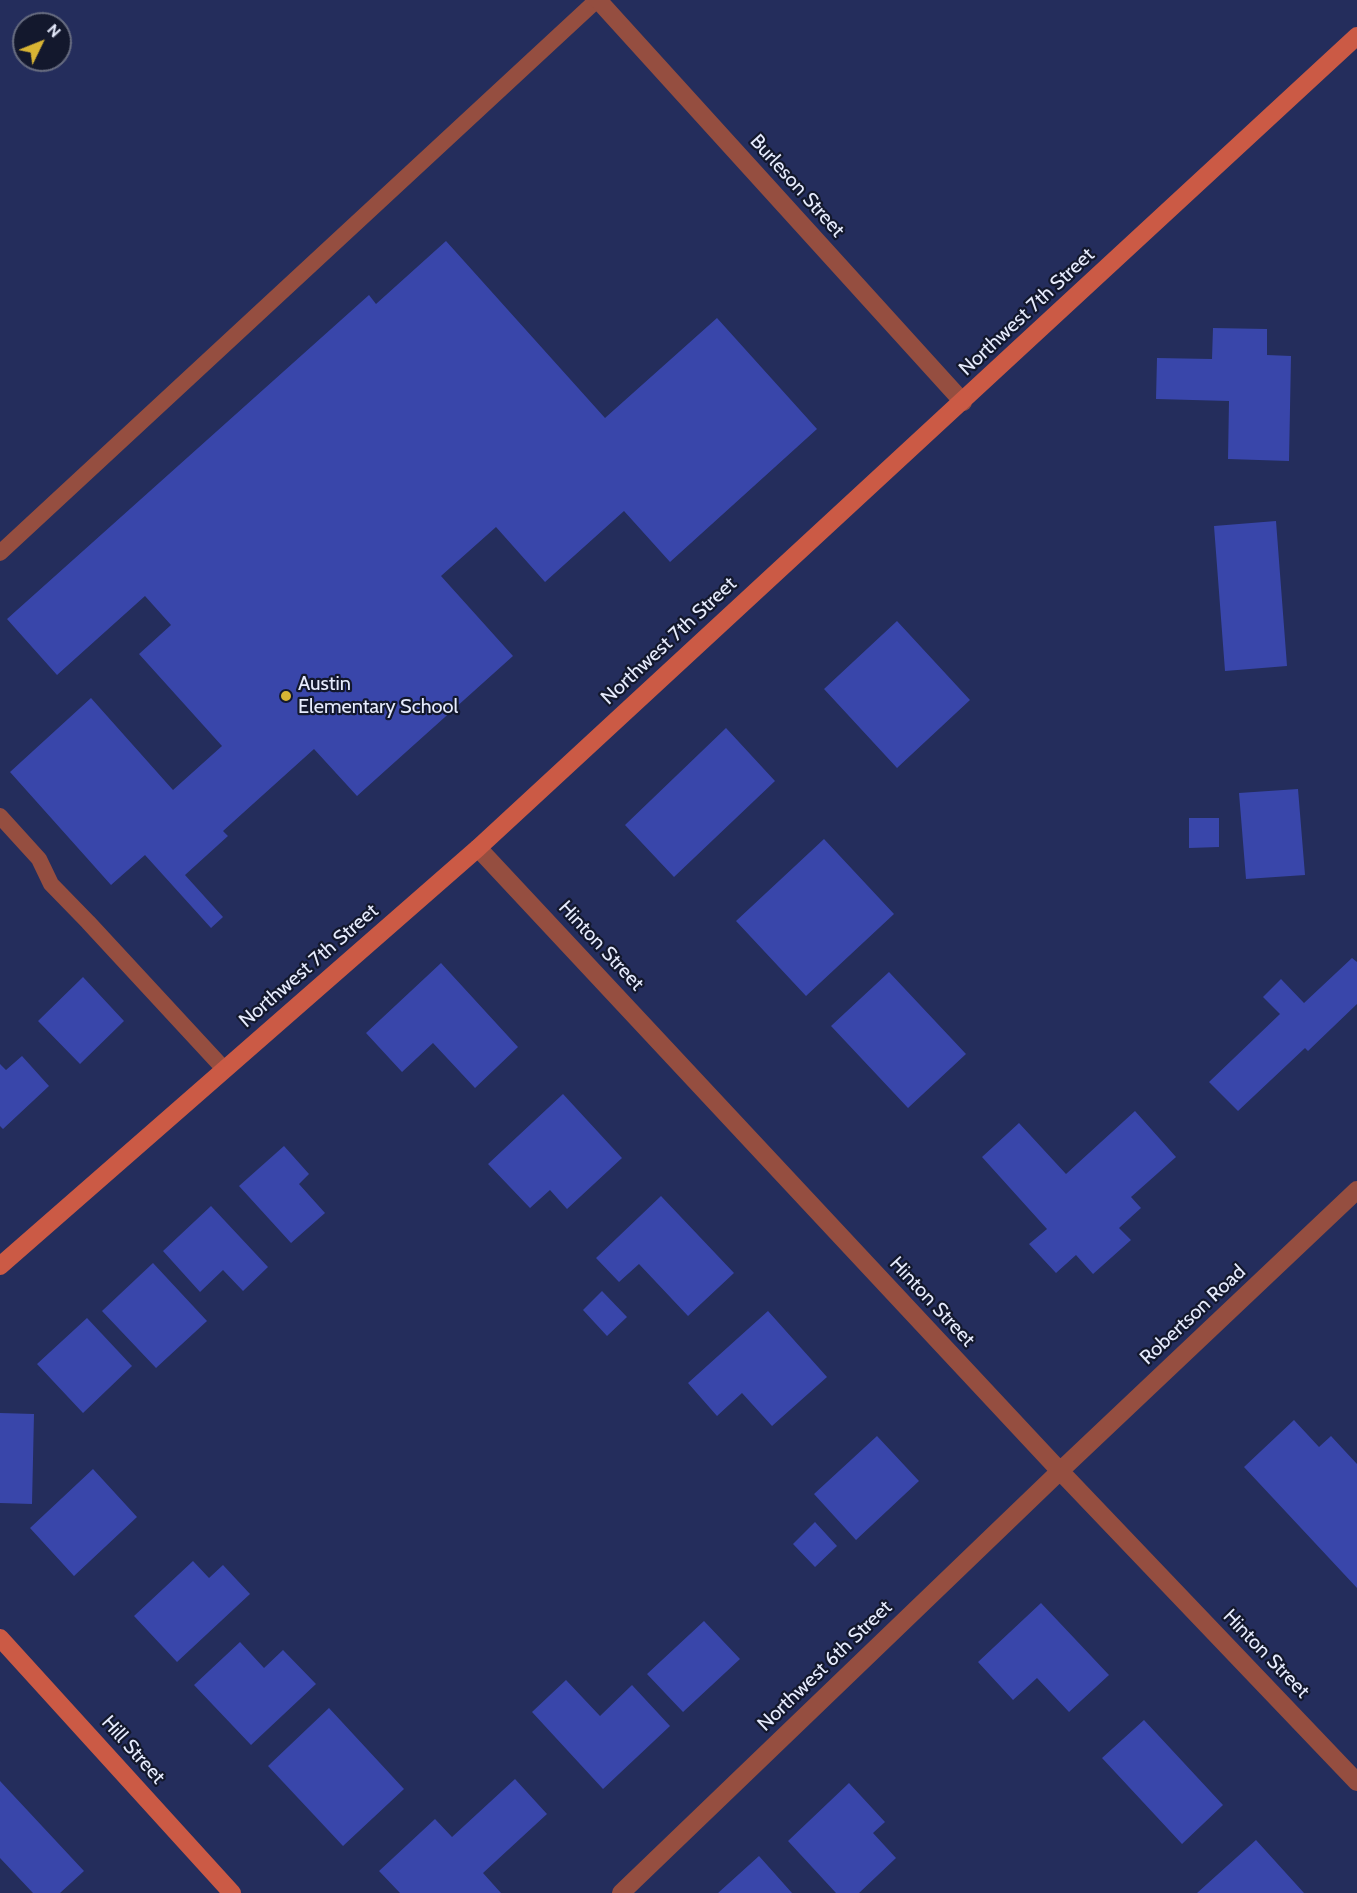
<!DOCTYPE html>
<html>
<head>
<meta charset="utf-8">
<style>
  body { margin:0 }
  #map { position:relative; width:1357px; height:1893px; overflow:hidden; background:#242d5c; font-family:Cabin,sans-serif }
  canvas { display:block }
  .north { position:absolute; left:12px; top:12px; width:60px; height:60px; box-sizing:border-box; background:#13182d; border:2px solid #676c80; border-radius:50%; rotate:47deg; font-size:16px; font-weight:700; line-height:24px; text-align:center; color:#e6ebfd }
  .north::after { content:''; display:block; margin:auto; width:21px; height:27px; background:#d8b434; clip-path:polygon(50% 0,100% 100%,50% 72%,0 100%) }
</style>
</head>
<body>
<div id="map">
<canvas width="1357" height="1893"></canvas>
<div class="north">N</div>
</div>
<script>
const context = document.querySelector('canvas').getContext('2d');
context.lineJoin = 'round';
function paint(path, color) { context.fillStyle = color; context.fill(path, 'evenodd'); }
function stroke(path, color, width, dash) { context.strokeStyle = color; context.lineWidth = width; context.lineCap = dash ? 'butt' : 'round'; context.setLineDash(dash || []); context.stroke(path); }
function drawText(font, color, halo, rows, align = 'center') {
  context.font = font + ' Cabin,sans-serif'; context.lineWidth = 4.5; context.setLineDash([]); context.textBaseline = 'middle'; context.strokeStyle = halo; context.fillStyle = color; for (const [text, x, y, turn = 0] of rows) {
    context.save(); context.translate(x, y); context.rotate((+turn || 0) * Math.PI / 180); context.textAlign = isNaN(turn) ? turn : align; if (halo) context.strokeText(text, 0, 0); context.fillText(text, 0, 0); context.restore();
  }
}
const building = new Path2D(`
  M446,241L605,418L717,318L817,429L670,562L624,511L545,582L496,527L441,576L513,656L357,796L314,749L223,831L228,836L185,875L223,917L211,928L145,855L111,885L10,772L91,698L173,790L222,746L139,654L171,625L145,596L57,675L7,619L369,295L376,304Z
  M1213,328L1267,329V355L1291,356L1289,461L1228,459L1229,401L1156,399L1157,358L1212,359Z
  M1276,521L1287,666L1225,671L1214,526Z
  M897,621L970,700L897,768L824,689Z
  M726,728L775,781L674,877L625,825Z
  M1298,789L1305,875L1246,879L1239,793Z
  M1189,818H1219V847L1189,848Z
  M824,839L894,914L806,996L736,921Z
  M1352,958L1357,962V1004L1308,1051L1305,1048L1238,1111L1209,1082L1280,1014L1263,997L1281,979L1304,1003Z
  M441,963L518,1047L475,1088L433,1043L402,1072L366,1033Z
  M889,972L966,1054L908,1108L831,1026Z
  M83,977L124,1021L80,1064L38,1021Z
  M22,1056L49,1086L3,1129L0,1126V1064L6,1070Z
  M563,1094L622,1158L567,1209L550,1190L530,1208L488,1164Z
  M1135,1111L1176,1157L1131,1197L1141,1208L1119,1228L1131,1240L1093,1274L1076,1255L1056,1273L1029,1244L1047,1229L982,1157L1019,1123L1066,1174Z
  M284,1146L309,1174L299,1184L325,1213L291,1243L239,1186Z
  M661,1196L734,1273L688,1316L639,1264L619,1282L596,1258Z
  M211,1206L268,1267L243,1291L223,1270L200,1292L163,1251Z
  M153,1263L207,1321L156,1368L102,1311Z
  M602,1291L627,1317L607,1336L583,1310Z
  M768,1311L827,1377L772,1426L742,1393L717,1416L688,1383Z
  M87,1318L132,1366L83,1413L37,1364Z
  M0,1413L34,1414L32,1504L0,1503Z
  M1294,1420L1319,1447L1331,1436L1357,1464V1588L1244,1467Z
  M877,1436L919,1481L856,1540L814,1494Z
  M93,1469L137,1517L74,1576L30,1528Z
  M815,1522L837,1546L815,1567L793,1544Z
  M193,1561L209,1578L223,1565L250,1594L177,1662L134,1616Z
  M1041,1603L1109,1675L1069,1712L1037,1678L1013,1700L978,1662Z
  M704,1621L740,1659L683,1712L647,1674Z
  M240,1642L264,1668L283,1650L316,1684L251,1745L194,1685Z
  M566,1680L600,1716L632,1685L670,1726L603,1789L532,1712Z
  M329,1708L404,1789L343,1846L268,1766Z
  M1144,1720L1223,1805L1182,1844L1102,1758Z
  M515,1779L547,1814L483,1873L501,1893H400L379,1871L435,1819L452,1837Z
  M0,1781L84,1871L60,1893H33L0,1858Z
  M849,1783L885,1822L873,1833L896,1858L859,1893H836L788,1841Z
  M1256,1840L1304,1893H1197Z
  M759,1856L792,1893H718Z`);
const lane = new Path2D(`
  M0,553L597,0
  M0,816L39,859L51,884L88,922L225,1070`);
const street = new Path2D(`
  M598,0L963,402
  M478,848L1060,1471L1357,1782
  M621,1893L1060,1471L1357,1190`);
const secondary = new Path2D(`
  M0,1266L478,848L1357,36
  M0,1638L232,1893`);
const markers = [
  [286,696,6,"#d8b434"]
];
const streetNames = [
  ["Burleson Street",797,186,48],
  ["Northwest 7th Street",1027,312,-43],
  ["Northwest 7th Street",669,641,-43],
  ["Hinton Street",601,946,47],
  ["Northwest 7th Street",309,966,-41],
  ["Hinton Street",932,1302,47],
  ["Robertson Road",1193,1315,-43],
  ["Hinton Street",1266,1654,46],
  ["Northwest 6th Street",825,1666,-44],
  ["Hill Street",133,1750,48]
];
const poiNames = [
  ["Austin",298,684],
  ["Elementary School",298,707]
];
paint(building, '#3946aa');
stroke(lane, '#954e40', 16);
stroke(street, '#954e40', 18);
stroke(secondary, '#cb5a45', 18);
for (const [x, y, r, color] of markers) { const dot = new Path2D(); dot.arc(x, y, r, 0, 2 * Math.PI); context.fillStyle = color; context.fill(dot); stroke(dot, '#13182d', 2); }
drawText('20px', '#e6ebfd', '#13182d', streetNames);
drawText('20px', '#e6ebfd', '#13182d', poiNames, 'left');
</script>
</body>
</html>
